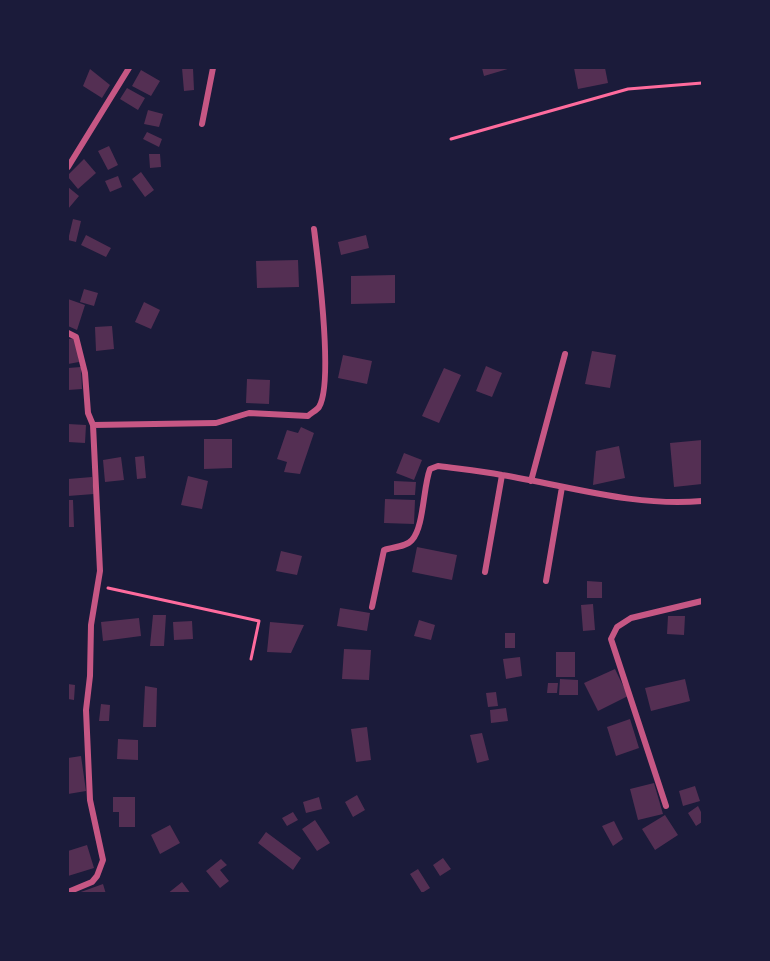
<!DOCTYPE html>
<html>
<head>
<meta charset="utf-8">
<style>
  body { margin:0 }
  #map { position:relative; width:770px; height:961px; overflow:hidden; background:#1b1b3a; font-family:Manrope,sans-serif }
  canvas { display:block }
  .frame { position:absolute; inset:0; border:69px solid #1b1b3a; pointer-events:none }
</style>
</head>
<body>
<div id="map">
<canvas width="770" height="961"></canvas>
<div class="frame"></div>
</div>
<script>
const context = document.querySelector('canvas').getContext('2d');
context.lineJoin = 'round';
function paint(path, color) { context.fillStyle = color; context.fill(path, 'evenodd'); }
function stroke(path, color, width, dash) { context.strokeStyle = color; context.lineWidth = width; context.lineCap = dash ? 'butt' : 'round'; context.setLineDash(dash || []); context.stroke(path); }
const building = new Path2D(`
  M182,68H193L194,90L184,91Z
  M482,68H511L484,76Z
  M574,68H605L608,83L578,89Z
  M90,69L110,85L102,98L83,86Z
  M141,70L160,81L151,96L132,86Z
  M127,88L145,98L138,110L120,99Z
  M148,110L163,114L159,127L144,124Z
  M147,132L162,139L159,147L143,139Z
  M109,146L118,165L108,170L98,151Z
  M149,154H160L161,167L150,168Z
  M84,159L96,173L78,189L68,177V175Z
  M141,172L154,190L145,197L132,179Z
  M118,176L122,187L110,192L105,181Z
  M68,187L79,196L68,209Z
  M73,219L81,221L76,242L68,240Z
  M86,235L111,248L106,257L81,245Z
  M366,235L369,248L341,255L338,242Z
  M298,260L299,287L257,288L256,261Z
  M395,275V303L351,304V276Z
  M84,289L98,293L94,306L80,302Z
  M68,299L85,305L77,330L68,326Z
  M144,302L160,310L151,329L135,322Z
  M112,326L114,349L96,351L95,327Z
  M76,338L79,362L68,364V339Z
  M592,351L616,355L610,388L585,384Z
  M343,355L372,361L367,384L338,378Z
  M486,366L502,373L492,397L476,391Z
  M81,367L82,389L68,390V368Z
  M444,368L461,375L439,423L422,416Z
  M247,379L270,380L269,404L246,403Z
  M68,424L86,425L85,443L68,442Z
  M301,427L314,433L300,474L284,472L287,462L277,459L287,430L298,433Z
  M204,439H232V468L204,469Z
  M702,440V484L674,487L670,443Z
  M619,446L625,478L593,485L596,451Z
  M404,453L422,460L414,480L396,473Z
  M144,456L146,478L137,479L135,457Z
  M121,457L124,480L105,482L103,460Z
  M188,476L208,481L202,509L181,505Z
  M92,477L94,494L68,496V479Z
  M394,481L416,482L415,495H394Z
  M385,499L415,500L414,524L384,523Z
  M68,500H73L74,527H68Z
  M417,547L457,555L452,580L412,572Z
  M281,551L302,556L297,575L276,571Z
  M587,581L602,582V598H587Z
  M593,604L595,630L583,631L581,605Z
  M340,608L370,613L367,631L337,626Z
  M153,615H166L164,646H150Z
  M668,616H685L684,635L667,634Z
  M139,618L141,636L103,641L101,622Z
  M419,620L435,625L431,640L414,636Z
  M192,621L193,639L174,640L173,622Z
  M270,622L304,625L291,653L267,652Z
  M505,633H515V648H505Z
  M344,649L371,650L369,680L342,679Z
  M556,652H575V677H556Z
  M520,657L522,676L506,679L503,659Z
  M615,669L628,696L598,711L584,683Z
  M560,679L578,680V695H559Z
  M685,679L690,701L651,711L645,688Z
  M548,683H558L557,693H547Z
  M68,684L75,685L74,700L68,699Z
  M145,686L157,688L156,727H143Z
  M496,692L498,706L488,707L486,693Z
  M101,704L110,705L109,721H99Z
  M506,708L508,721L491,723L490,710Z
  M630,719L639,748L616,756L607,727Z
  M367,727L371,760L356,762L351,729Z
  M482,733L489,760L477,763L470,735Z
  M118,739L138,740V760L117,759Z
  M81,756L86,791L68,794V758Z
  M654,783L663,814L638,820L630,789Z
  M695,786L700,801L683,806L679,791Z
  M357,795L365,810L353,817L345,802Z
  M113,797H135V827H119V812H113Z
  M319,797L322,809L306,813L303,802Z
  M698,806L702,814V822L696,826L688,813Z
  M293,812L298,820L287,826L282,818Z
  M665,815L678,835L655,850L642,829Z
  M315,820L330,843L317,851L302,829Z
  M614,821L623,839L613,846L602,826Z
  M170,825L180,843L160,854L151,835Z
  M266,832L301,858L293,870L258,843Z
  M87,845L94,868L68,876V851Z
  M443,858L451,869L440,876L433,865Z
  M221,859L227,865L220,870L229,881L220,888L206,871Z
  M418,869L430,888L422,893L410,874Z
  M182,882L191,894H167Z
  M103,884L106,894H78V893Z`);
const path = new Path2D(`
  M451,139L628,89L702,83
  M108,588L259,621L251,659`);
const minor = new Path2D(`
  M202,124L213,68
  M68,167L129,68
  M68,333L76,337L85,373L88,413L93,425L100,571L91,625L90,676L86,710L90,800L103,860L97,876L92,882L68,892
  M93,425L216,423L249,413L308,416C311,413 317,410 319,407C334,383 318,261 314,229
  M531,481L565,354
  M485,572L502,475
  M546,581L562,487
  M372,607L384,550C393,547 406,547 412,540C424,527 423,487 430,469L438,466C460,469 481,471 502,475C569,486 634,507 702,501
  M666,806L611,639L617,627L631,618L702,601`);
paint(building, '#542f53');
stroke(path, '#ff6b9d', 3);
stroke(minor, '#c65784', 6);
</script>
</body>
</html>
